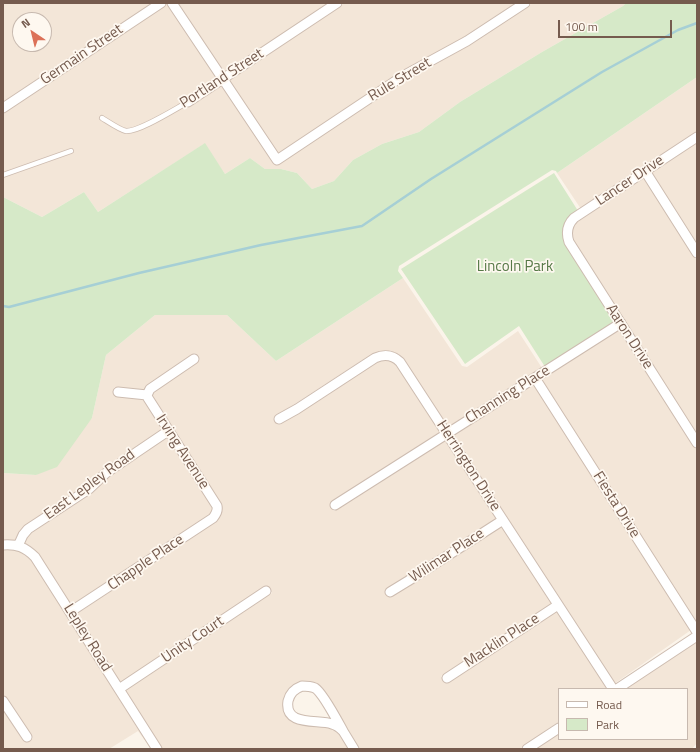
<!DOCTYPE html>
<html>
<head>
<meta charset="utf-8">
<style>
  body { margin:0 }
  #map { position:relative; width:700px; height:752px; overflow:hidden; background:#fbf4ea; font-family:"Titillium Web",sans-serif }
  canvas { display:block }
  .frame { position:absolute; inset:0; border:4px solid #755b4e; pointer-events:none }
  .legend { position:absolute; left:558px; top:688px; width:130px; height:52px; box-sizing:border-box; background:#fef8f0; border:1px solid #c7b9af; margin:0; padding:5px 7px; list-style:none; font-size:12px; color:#755b4e }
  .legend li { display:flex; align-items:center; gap:8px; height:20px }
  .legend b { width:20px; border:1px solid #c7b9af }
  .north { position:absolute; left:12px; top:12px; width:40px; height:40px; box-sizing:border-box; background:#fef8f0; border:1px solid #c7b9af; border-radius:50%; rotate:325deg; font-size:11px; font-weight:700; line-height:16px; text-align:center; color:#755b4e }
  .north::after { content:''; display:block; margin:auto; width:14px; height:18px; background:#dc7158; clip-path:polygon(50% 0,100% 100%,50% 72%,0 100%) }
  .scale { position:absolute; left:558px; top:20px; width:114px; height:18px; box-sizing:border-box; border:2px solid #755b4e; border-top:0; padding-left:5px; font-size:12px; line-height:14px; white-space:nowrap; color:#755b4e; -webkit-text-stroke:3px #fef8f0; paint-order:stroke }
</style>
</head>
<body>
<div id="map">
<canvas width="700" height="752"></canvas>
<div class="frame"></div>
<ul class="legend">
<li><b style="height:5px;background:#fff"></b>Road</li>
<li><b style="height:11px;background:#d6e9c8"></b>Park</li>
</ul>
<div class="north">N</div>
<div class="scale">100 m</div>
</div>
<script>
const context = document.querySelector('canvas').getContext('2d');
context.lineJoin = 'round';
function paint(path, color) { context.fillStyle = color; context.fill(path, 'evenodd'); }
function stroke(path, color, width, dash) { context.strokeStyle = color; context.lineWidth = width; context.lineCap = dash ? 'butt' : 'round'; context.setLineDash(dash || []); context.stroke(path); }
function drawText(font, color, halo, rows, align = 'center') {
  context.font = font + ' "Titillium Web",sans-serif'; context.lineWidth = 3.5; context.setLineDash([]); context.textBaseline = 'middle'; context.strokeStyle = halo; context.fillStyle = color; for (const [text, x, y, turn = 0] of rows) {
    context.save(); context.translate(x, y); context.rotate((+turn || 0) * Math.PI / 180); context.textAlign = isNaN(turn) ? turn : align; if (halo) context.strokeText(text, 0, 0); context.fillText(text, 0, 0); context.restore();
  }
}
const residential = new Path2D(`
  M3,3H153L3,102ZM20,20H44V44H20Z
  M168,3L217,77L182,100L187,107L222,85L276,165L405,80L470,45L533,3H626L623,6L542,52L460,102L419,132L382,144L353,160L334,181L312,189L297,173L281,169H265L250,158L225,174L204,144L98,212L84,192L42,217L3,197V113Z
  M177,3H329L224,73Z
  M345,3H517L465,38L400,73L278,154L228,80Z
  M697,77V131L581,209L557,173Z
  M697,142V246L650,173Z
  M644,177L697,261V436L573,241L571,235L572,231L574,225L577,222Z
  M403,278L462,366L467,367L518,331L542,368L448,428L398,355L392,352L383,351L372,354L273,418L278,425L299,412L381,360H390L397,365L442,432L348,493L330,503L334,511L353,500L446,440L497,518L405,578L385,590L389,597L410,585L502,525L553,604L441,676L446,683L557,611L608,688L606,689H559V722L519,749H359L346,729L335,710L302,682L293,685L288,690L285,695L284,704L294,722L300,725L332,728L340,734L350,749H162L125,691L272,593L267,586L120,683L76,614L215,522L219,518L221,514H222V508L221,507L151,395L153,392L200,360L195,353L147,385L144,390L114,387V396L144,399L163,429L103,469L86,485L26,525L19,533L15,541H3V473L36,475L92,418L106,355L155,315H227L276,361Z
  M620,329L697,450V625L541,380Z
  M535,384L691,630L614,684L453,435Z
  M168,437L213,507V509L210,515L71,607L23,543L26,538L31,533L91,492L108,476Z
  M5,549H12L20,551L32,559L153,749H151L138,731L109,749H3V708L27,742L33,738L3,694V550Z
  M697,641V743L692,749H539L538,747L559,733V739H687V689H624Z`);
const green = new Path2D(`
  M626,3H697V77L557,173L556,171L552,170L399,266L398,271L403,278L276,361L227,315H155L106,355L92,418L57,467L36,475L3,473V197L42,217L84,192L98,212L205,143L225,174L250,158L265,169H281L297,173L312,189L334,181L353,160L382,144L419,132L460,102L542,52L623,6Z
  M554,173L580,214L567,235L621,323L547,370L519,326L465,364L401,269Z`);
const stream = new Path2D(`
  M3,306L9,307L139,273L261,245L362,226L431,179L602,72L678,30L697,23`);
const service = new Path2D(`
  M102,118C107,121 120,130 126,131C139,132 175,109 188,102
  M3,175L71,151`);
const minor = new Path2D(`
  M172,3L277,160L403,76L467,41L525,3
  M188,102L337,3
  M3,108L161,3
  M697,137L574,218C567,225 566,233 569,242L697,443
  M645,171L697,253
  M535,378L697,632
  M118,392L147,395
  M147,395L150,389L194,359
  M279,419L297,409L375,358C384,354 393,355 400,362L613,689
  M335,505L621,323
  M3,545C17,544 25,547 35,557L157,749
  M18,546L23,535L28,529L89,489L106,473L168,431
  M390,592L408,581L503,520
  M70,612L213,518C216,514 218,511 217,506L148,398L147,395
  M447,678L558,605
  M302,686C307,686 310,686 315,688C323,693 338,722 343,731C340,728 337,725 332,724C318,719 284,727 288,701C290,693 294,689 302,686Z
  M119,689L266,591
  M617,689L697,636
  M3,701L27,737
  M343,731L354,749
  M527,749L559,728`);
const streetNames = [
  ["Germain Street",82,55,-34],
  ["Portland Street",222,79,-33],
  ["Rule Street",400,80,-31],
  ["Lancer Drive",630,181,-34],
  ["Aaron Drive",629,337,57],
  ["Channing Place",508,395,-32],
  ["Irving Avenue",182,452,57],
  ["Herrington Drive",468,466,57],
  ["East Lepley Road",90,485,-36],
  ["Fiesta Drive",616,505,58],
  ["Wilimar Place",447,556,-33],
  ["Chapple Place",146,563,-34],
  ["Lepley Road",87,638,58],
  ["Unity Court",193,640,-34],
  ["Macklin Place",502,641,-33]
];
const parkNames = [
  ["Lincoln Park",515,267]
];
paint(residential, '#f3e6d8');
paint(green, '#d6e9c8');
stroke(stream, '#a6cfd5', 2.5);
stroke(service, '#cdbcb0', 6);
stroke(minor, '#cdbcb0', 11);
stroke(service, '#fff', 4.5);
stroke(minor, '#fff', 9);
drawText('15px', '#755b4e', '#fef8f0', streetNames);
drawText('15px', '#577947', '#fef8f0', parkNames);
</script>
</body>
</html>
